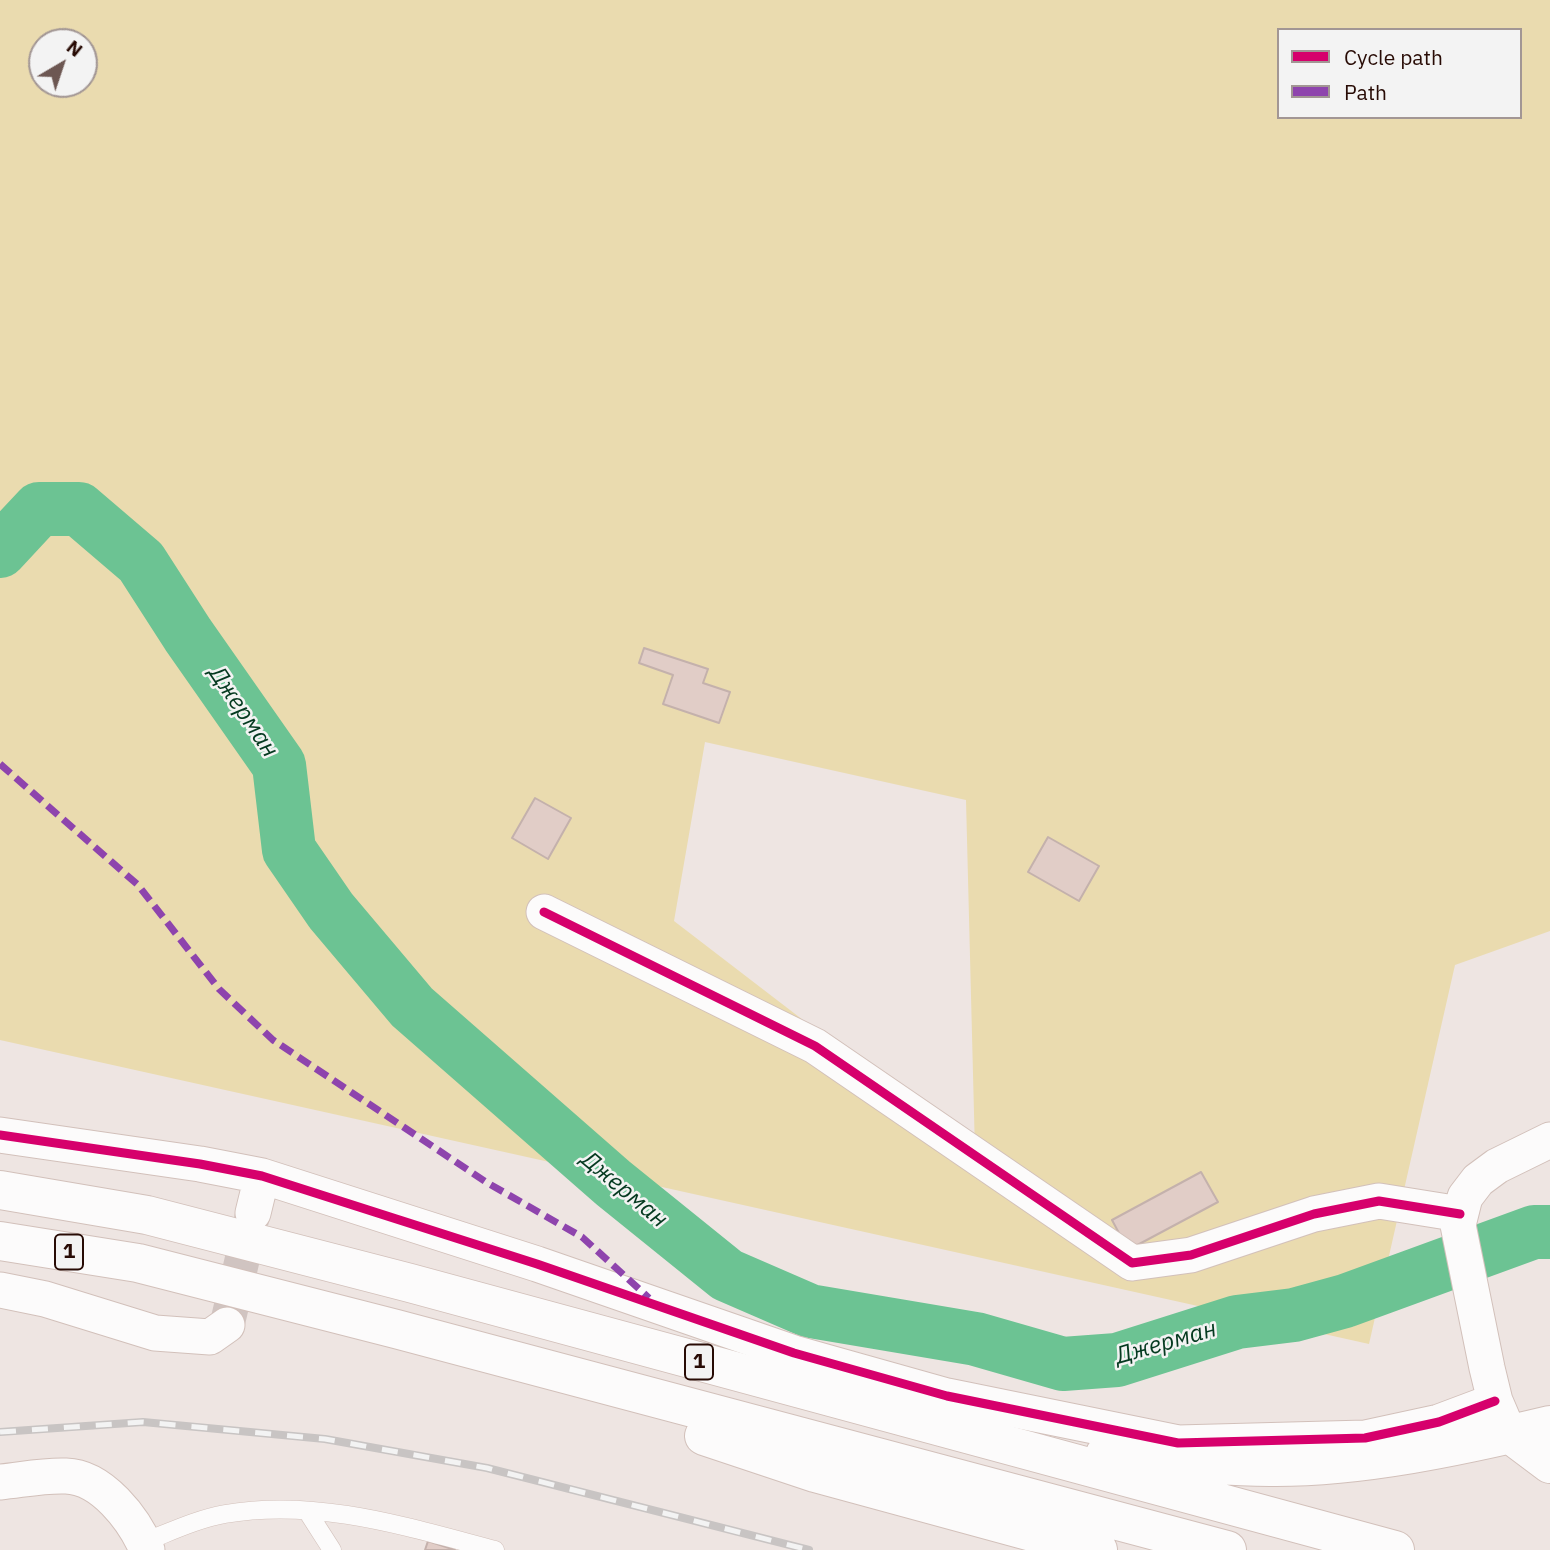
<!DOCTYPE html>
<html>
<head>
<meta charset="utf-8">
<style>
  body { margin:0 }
  #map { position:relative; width:1550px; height:1550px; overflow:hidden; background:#eee5e2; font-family:"IBM Plex Sans",sans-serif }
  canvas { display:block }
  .legend { position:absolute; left:1277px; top:28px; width:245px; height:91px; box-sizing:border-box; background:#f3f3f3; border:2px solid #a29694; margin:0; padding:9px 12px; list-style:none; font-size:21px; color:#280b05 }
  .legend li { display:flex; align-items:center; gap:14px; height:35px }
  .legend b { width:35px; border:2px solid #a29694 }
  .north { position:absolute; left:28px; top:28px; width:70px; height:70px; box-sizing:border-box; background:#f3f3f3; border:2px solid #a29694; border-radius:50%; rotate:39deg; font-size:19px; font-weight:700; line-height:28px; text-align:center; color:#280b05 }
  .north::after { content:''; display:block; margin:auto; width:24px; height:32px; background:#6d5752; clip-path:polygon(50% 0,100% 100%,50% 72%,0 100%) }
</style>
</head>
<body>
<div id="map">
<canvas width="1550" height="1550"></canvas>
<ul class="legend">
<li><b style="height:9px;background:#d6006c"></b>Cycle path</li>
<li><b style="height:9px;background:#8e44ad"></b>Path</li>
</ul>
<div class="north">N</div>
</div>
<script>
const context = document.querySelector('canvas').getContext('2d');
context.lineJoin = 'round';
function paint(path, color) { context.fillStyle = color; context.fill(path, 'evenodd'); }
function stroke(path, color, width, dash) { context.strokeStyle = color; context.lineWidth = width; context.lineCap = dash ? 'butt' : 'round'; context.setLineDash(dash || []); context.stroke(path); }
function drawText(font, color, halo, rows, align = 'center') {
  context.font = font + ' "IBM Plex Sans",sans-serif'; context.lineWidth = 5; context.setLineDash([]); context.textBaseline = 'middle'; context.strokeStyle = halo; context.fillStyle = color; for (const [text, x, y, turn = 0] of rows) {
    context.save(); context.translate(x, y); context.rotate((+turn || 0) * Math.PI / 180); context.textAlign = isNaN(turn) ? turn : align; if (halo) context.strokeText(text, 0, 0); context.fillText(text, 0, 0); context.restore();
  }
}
const green = new Path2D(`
  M0,0H1550V931L1455,965L1369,1344L0,1040ZM1279,30H1520V117H1279ZM42,42H84V84H42ZM705,742L966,800L975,1152L674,921Z`);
const river = new Path2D(`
  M0,551L39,509H79L141,562L188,635L279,765L289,850L331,911L412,1007L613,1183L727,1275L810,1311L976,1339L1063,1364L1117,1360L1237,1322L1294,1315L1345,1301L1534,1232H1550`);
const building = new Path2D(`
  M644,648L708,669L703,683L730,692L719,723L663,704L673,675L639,663Z
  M535,798L571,818L548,859L512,838Z
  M1048,837L1099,866L1079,901L1028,872Z
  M1201,1172L1218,1202L1128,1250L1112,1220Z
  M428,1541L455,1550H425Z`);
const minorTunnel = new Path2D(`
  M227,1325L253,1213`);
const service = new Path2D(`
  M307,1511L332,1550
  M144,1542C170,1532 197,1519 225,1514C317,1498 407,1527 495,1550`);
const minor = new Path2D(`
  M544,912L815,1046L1132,1263L1191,1255L1314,1214L1379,1201L1460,1214
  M0,1135L200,1164L262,1176L537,1264L794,1353L947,1396L1178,1443L1365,1438L1439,1422L1495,1401
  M253,1213L262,1176
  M0,1290L45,1299L155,1333L210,1337L227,1325
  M1504,1422L1495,1401L1487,1368L1458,1225L1465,1197L1478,1180L1497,1166L1550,1140
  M0,1482C21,1480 44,1475 66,1476C102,1477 134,1519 147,1550`);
const primary = new Path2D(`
  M0,1190L147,1215L410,1283L1395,1550
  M0,1241L138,1263L396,1329L1227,1550
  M1510,1434L1550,1464
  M704,1436L815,1473L1098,1550
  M1105,1454C1160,1459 1215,1467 1270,1467C1360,1468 1462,1446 1550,1425`);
const rail = new Path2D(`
  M0,1432L143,1422L325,1439L487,1468L809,1550`);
const quiet = new Path2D(`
  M0,764L138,885L219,989L273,1040L486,1182L582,1237L649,1298`);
const cycleway = new Path2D(`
  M544,912L815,1046L1132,1263L1191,1255L1314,1214L1379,1201L1460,1214
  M0,1135L200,1164L262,1176L537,1264L794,1353L947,1396L1178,1443L1365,1438L1439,1422L1495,1401`);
const shields = [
  [69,1252,28],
  [699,1362,28]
];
const shieldNames = [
  ["1",69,1252],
  ["1",699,1362]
];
const waterNames = [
  ["Джерман",243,712,56],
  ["Джерман",624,1190,40],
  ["Джерман",1166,1343,-16]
];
paint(green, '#eadbaf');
stroke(river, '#6cc393', 54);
paint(building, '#e1cdc7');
stroke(building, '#c4b1ac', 2);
stroke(minorTunnel, '#d0c4c1', 35, [35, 18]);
stroke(service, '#d2c0ba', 19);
stroke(minor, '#d2c0ba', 37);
stroke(primary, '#d2c0ba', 40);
stroke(service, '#fcfbfb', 18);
stroke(minor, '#fcfbfb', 35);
stroke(primary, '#fcfbfb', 38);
stroke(rail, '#c8c4c3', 8);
stroke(rail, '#f3f3f3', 5, [16]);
stroke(quiet, '#8e44ad', 7, [14, 7]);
stroke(cycleway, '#d6006c', 9);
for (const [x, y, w] of shields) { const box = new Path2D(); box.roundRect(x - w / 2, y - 17.5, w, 35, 5); context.fillStyle = '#f3f3f3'; context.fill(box); stroke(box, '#280b05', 2); }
drawText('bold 21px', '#280b05', null, shieldNames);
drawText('italic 24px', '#053a20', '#f3f3f3', waterNames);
</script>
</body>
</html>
